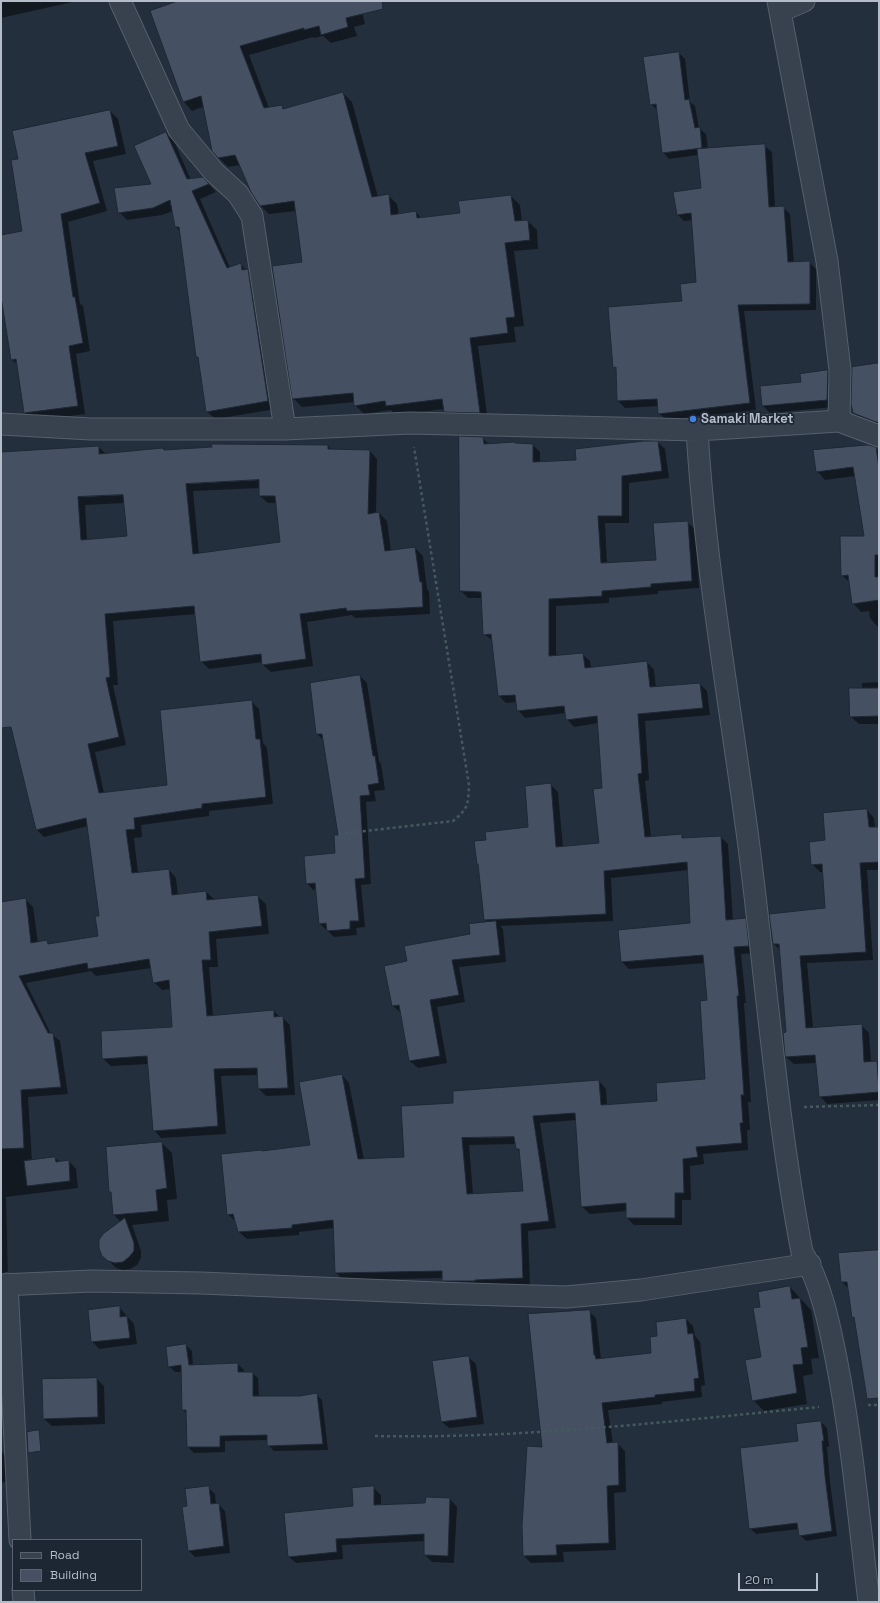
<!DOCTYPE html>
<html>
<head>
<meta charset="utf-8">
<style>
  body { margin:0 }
  #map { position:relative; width:880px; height:1603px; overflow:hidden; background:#242f3e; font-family:"Space Grotesk",sans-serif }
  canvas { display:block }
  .frame { position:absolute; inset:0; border:2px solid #b4bcc9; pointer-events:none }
  .legend { position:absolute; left:12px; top:1539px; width:130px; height:52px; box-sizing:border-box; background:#1d2633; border:1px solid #59626f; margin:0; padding:5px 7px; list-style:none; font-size:12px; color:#b4bcc9 }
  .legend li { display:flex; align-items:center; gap:8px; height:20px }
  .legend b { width:20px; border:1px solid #59626f }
  .scale { position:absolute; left:738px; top:1573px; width:80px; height:18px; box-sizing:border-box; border:2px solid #b4bcc9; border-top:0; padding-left:5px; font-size:12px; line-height:14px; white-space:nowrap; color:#b4bcc9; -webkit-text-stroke:3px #1d2633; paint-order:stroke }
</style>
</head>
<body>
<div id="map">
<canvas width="880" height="1603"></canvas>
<div class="frame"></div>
<ul class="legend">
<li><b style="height:5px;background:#38414e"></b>Road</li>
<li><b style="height:11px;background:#455162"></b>Building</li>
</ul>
<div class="scale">20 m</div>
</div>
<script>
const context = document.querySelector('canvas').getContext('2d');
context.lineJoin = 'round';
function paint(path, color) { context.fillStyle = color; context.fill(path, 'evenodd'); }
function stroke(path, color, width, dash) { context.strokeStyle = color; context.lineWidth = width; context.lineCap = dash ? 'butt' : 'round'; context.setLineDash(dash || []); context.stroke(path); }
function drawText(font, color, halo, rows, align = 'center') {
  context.font = font + ' "Space Grotesk",sans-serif'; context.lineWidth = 3.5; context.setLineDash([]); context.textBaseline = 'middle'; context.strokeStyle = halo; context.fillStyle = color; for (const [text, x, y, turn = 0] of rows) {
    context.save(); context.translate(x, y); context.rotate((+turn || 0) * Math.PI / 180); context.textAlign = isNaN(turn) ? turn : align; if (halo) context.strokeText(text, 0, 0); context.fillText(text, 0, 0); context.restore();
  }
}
const shadow = new Path2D(`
  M1,1H77L1,18Z
  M176,1H359L365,24L354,27L357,36L331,43L323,36L314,38L313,37L249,55L269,108L282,106L285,109L343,93L352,102L378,197L388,195L397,204L399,215L416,212L422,219L461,214L511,196L520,205L522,222L528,221L537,230L538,249L514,251L524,326L514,327L516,342L478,346L488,421L454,420L445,411L444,409L395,415L391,410L364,414L355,405V402L302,407L293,398L303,262L296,211L269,214L260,205L240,165L228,167L219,158L205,106L192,111L184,102Z
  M636,1H659L638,2Z
  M679,53L685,59L690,102L695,106L699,128L706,134L708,149L765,146L772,152L775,208L783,207L790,214L794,263L809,262L816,269V310L744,311L756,410L666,420L659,413L658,406L625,408L618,401L617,370L614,367L683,302L697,283L693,220L684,221L678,215L702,189L698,155L669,159L663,152L658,111L651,104Z
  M110,111L118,119L126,154L93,161L107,211L68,222L80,304L83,306L90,351L76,354L85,414L33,421L25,413L18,365L12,360L1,291V236L24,231L19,160Z
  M166,133L174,141L191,180L203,178L216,192L200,199L230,268L240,264L256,279L276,409L215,419L207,411L199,359L197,357L180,232L176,227L173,211L162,215L127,220L119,212L153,185Z
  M879,364V427L861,420L854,413Z
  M828,371L835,378L834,407L770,413L763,406L802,382Z
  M482,438L489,444L533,445L540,452V463L577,461L658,442L665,449L669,478L629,483V523H605L607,563L657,561L687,522L695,529L699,588L658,591V594L609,598V603L556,606V656L582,654L590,661L591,668L647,662L654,670L656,688L700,684L707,691L710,715L645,721L649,780L645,781L651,838L682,835L685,839L721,837L728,844L733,921L745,919L753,927L756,953L741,954L746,1003H744L751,1102H748L750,1130H747L748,1150L703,1154L704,1164L690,1166L691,1200H682V1225H634L627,1218V1211L590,1214L582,1207L576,1120L540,1123L556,1228L528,1231L530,1285L450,1288L443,1281V1278L343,1280L336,1273L334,1228L299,1232V1235L247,1239L239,1232L236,1222L228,1214L261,1151L311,1146L342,1075L349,1083L364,1160L405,1158L454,1104L599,1081L606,1089L607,1105L658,1102L706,1080L708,1001L705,963L629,969L622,962L691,924L689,870L611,878L613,921L500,926L503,929L506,962L459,967L465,1002L437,1007L447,1063L418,1068L410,1061L401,1013L393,1006L408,962L471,935L488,923L484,919L479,865L478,864L487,841L529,828L550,784L558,792L563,847L600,844L603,789L598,723L574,727L567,719L566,713L525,718L518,710L517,702L506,703L499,696L493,641L484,634L482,598H468L461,591ZM516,1144L517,1149L521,1152L524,1191L473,1194L469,1145Z
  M328,446L332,450L370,451L377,459L376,514L379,513L387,521L391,551L415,548L423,556L427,589L429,591L430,614L355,618L352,615L307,622L313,666L271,672L263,665V662L209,669L201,661L196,614L113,621L118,685H113L126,745L95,752L104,793L169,786L251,701L259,709L263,743L267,748L273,804L209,811V816L141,825L142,837L134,838L138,873L169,870L176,878L178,895L206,892L214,899L258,897L266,904L269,934L216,939L218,967H209L213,1016L274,1011L280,1017H282L290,1025L295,1095L266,1096L259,1089L258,1075L221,1076L226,1134L161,1138L154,1130L149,1064L111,1066L103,1059L173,1028L170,989L162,990L154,982L152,968L96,976L91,971L26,983L51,1034L60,1041L68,1094L28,1097L32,1161L55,1158L60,1162L69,1161L76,1169L78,1188L6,1197L8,1280L1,1283V903L26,900L33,907L38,943L47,941L50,945L99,937L101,917L88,826L44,837L37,830L1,680V452L99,447L106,454L163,449L166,451ZM260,488V496L268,503H277L281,543L199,554L193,491ZM125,503L128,536L87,541L85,505Z
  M875,448L879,452L878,627L870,618L869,611L861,612L853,603L850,583L842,575L865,537L855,476L825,480L817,471Z
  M360,676L367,683L379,761L381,764L385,790L374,791L376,801L366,802L371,884L361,885L365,927L356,928L357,935L334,937L320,924L317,889L313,890L307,883L336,854L339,836L324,741L317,734L311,684Z
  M879,682V724H859L851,717L862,689V683Z
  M867,810L874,818L875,828H879V870H867L873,960L807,963L813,1028L861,1025L869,1033L871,1063L877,1062L879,1064V1100L827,1104L820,1096L817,1063L794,1064L786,1057L787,1033L780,950L774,944L826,909L823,872H820L812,864L826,841Z
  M162,1143L172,1153L177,1199L167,1200L169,1221L132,1225L141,1251V1258L137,1265L130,1269L123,1270L116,1268L103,1255L121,1222L114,1215L112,1194L110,1192Z
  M879,1251V1378L855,1320L853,1317L849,1289L842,1282Z
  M790,1287L811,1310L819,1358L811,1359L813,1374L803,1376L807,1404L764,1411L753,1400L762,1358V1308Z
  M119,1307L134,1324L137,1344L99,1349L92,1341Z
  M589,1311L596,1318L601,1359L652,1354L658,1337L686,1319L693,1326L695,1336L700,1342L705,1385L701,1386L702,1397L662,1402V1404L608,1410L613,1444L617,1443L625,1451L626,1492L614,1493L616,1550L563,1552L564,1562L531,1563L524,1556L543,1448Z
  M186,1345L192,1351L193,1366L238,1364L244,1370V1373H252L258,1378L259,1397H300L316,1394L322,1400L328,1450L274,1451L268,1445V1440L225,1441V1452L194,1453L188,1447L187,1414L183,1410L182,1372H175L169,1366Z
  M468,1357L476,1364L484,1424L449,1428L441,1421Z
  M97,1379L104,1386L105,1424L52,1426L44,1419Z
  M821,1422L827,1428L829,1446L827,1447L830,1482L837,1536L806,1541L800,1535L799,1529L756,1534L750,1528L800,1442Z
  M1,1451L5,1455L9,1481L1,1483Z
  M208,1487L215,1494L216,1504H218L225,1511L230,1553L195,1557L188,1550V1507Z
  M373,1487L381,1495V1505L426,1504L450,1499L457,1507L454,1563L432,1562L425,1555V1541L342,1545L343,1559L296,1563L288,1556L354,1507Z`);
const building = new Path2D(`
  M178,1H382L383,9L346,18L348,27L321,35L319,26L304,30V28L240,46L264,108L282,105L283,109L343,92L372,197L389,194L391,215L416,211L417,218L460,213L458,201L511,195L515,221L528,220L530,240L505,243L515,317L506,318L508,333L470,338L480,413L444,412L442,399L386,406L385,401L354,406L353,393L292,399L272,266L302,262L294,201L260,206L251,192L235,155L218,158L212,151L201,96L183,102L150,11Z
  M679,52L685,100L689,99L695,128L700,127L702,148L662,153L656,104L650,105L643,57Z
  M110,110L118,146L85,153L100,203L61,214L73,297H75L83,343L69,346L78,406L24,413L16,359L11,360L1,297V235L22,231L11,160L18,159L12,131Z
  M166,132L187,179L203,177L209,184L192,191L227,268L241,263L242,270L248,269L268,401L206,412L198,357H196L179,227H175L170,200L153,208L118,213L114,188L151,184L134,146Z
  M765,144L769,207L784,206L788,262L810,261V304L738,305L750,403L658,414L657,399L617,401L616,367L613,368L608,307L682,301L680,284L696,282L691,213L677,215L673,192L701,188L697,149Z
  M879,363V422H876L853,413L851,404L852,367Z
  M828,370L827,400L762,406L760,386L801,382L800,374Z
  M459,436L483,437L484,444L515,442V443L533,444V462L576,460L575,449L644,441H658L662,471L622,476V516H598L601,563L656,560L653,523L688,521L692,581L651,584V587L602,591V596L549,599V656L583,653L585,668L647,661L650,687L700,683L703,708L638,714L642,773L638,774L645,837L682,834V838L721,836L726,920L746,918L749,946L734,947L739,996H737L744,1095H741L743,1123H740L742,1143L696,1147L698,1157L683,1159L684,1193H675V1218H626V1203L581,1207L575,1113L533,1116L549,1221L521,1224L523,1278L475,1280V1281H442V1271L335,1273L333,1220L292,1225V1228L238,1232L233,1214L227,1215L221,1154L262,1150V1151L310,1145L299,1082L342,1074L358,1159L404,1157L401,1106L453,1103V1091L599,1080L601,1105L657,1101L656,1083L705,1079L700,1001L707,1000L703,955L621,962L618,930L690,923L687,862L604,871L606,914L484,920L478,864H477L474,841L486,840L485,832L528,827L525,786L551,783L556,847L599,843L593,789L602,788L597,716L566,720L564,706L517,711L515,695L498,696L491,634L483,635L481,592L460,591ZM514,1137L516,1149H519L523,1191L467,1194L462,1138Z
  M211,444L328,445V449L370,450L368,514L379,512L385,551L415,547L420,582H422L423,607L347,611L346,608L300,614L306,659L262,665L261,654L200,662L194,606L105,614L110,677L106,678L119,737L88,744L99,793L167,785L160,710L252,700L256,739H260L266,797L202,804V808L134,818L135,829L126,830L132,873L169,869L172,895L206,891L207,900L258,895L262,926L209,932L211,960H202L207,1016L274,1010V1017L283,1016L288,1088L258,1089L257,1068L214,1069L218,1126L153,1131L147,1056L102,1059L101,1031L172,1027L169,980L153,983L149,959L88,969L87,963L19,976L48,1033H53L61,1087L21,1090L24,1148L1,1149V902L26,898L31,943L47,940L48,944L98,936L95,916H99L86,818L36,830L11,727L1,728V452L99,446V454L163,448L164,450L212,447ZM259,480V496H275L280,542L193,554L186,484ZM123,495L127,536L81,540L78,497Z
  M868,445L876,447L879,468V555H875V577H879V600L852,604L848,575L841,576L840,536H864L853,467L816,472L813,450Z
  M360,675L373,756H375L379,783L368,785L370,795L360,796L365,878L355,879L359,921H350V929L327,931L326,923L319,924L315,883L306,884L304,856L335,853L334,835H338L322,734H316L310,683Z
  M849,688H879V716L850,717Z
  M867,809L869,827H879V862L860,863L866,952L800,956L806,1028L862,1024L864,1062L877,1061L879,1092L819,1097L815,1055L785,1057L783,1033L786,1032L779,944H773L769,914L825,908L822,864L811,865L809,842L825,840L823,813Z
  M496,921L500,955L452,960L459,995L430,1000L440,1056L409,1061L399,1005L392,1006L384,966L407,961L404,946L470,934L469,924Z
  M162,1142L167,1188L156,1190L158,1211L113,1215L111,1192H109L106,1147Z
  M55,1157L56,1162L69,1160L70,1181L27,1186L24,1161Z
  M125,1218L134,1243V1251L129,1257L123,1262L115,1263L108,1261L102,1256L99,1248V1240L103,1234Z
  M879,1250V1398L867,1399L854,1317L852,1318L847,1282H841L838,1253Z
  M790,1286L792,1299L800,1298L808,1347L801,1348L803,1364L793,1365L797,1393L752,1401L745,1360L761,1357L753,1308L760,1307L758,1292Z
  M120,1306V1317L127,1316L130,1338L91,1342L88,1310Z
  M590,1310L594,1355H595L596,1359L651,1353L650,1337L657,1336L656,1322L686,1318L688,1334L693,1333L699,1378L694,1379L695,1391L655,1395V1397L602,1403L607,1443L618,1442L619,1485L607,1486L609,1543L556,1545L557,1555L523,1556L522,1526L527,1446L542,1447L528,1314Z
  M186,1344L189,1365L238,1363V1372H253V1396H300L317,1393L323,1444L267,1446V1435L220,1436V1447H187L186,1410H182L181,1365L168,1367L166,1347Z
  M469,1356L477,1417L441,1422L432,1361Z
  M97,1378L98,1417L43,1419L42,1379Z
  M821,1421L824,1441H822L825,1476L832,1531L799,1536L797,1523L749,1529L740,1448L798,1441L796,1424Z
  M39,1430L41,1451L28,1453L27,1432Z
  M209,1486L211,1504L219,1503L224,1546L188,1551L182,1507L187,1506L185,1489Z
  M374,1486V1505L425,1503L426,1497L450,1498L448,1556L424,1555V1534L336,1539L337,1552L288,1557L284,1513L353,1506L352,1488Z`);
const path = new Path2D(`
  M339,834L453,821C469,808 468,804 469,785L414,447
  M804,1107L879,1105
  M868,1405H879
  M375,1436C524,1439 671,1421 819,1407`);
const minor = new Path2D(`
  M120,1L179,130L214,172L238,194L252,216L285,429
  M778,1L827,261L840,370L839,421L879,436
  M781,11L804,1
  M1,424L91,429H285L410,423L697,430C705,567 730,703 748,839C766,977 776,1115 802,1252C821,1283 829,1323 836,1358C852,1439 859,1521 869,1602
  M697,430L839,421
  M7,1284L20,1540
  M1,1285L92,1281L201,1283L437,1293L566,1297L641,1290L810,1264
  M23,1590L24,1602`);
const markers = [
  [693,419,4,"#3f7fe0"]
];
const poiNames = [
  ["Samaki Market",701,419]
];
paint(shadow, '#0007');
paint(building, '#455162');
stroke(building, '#1f2835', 1);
stroke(minor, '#565f6c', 23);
stroke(path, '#44595c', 2.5, [3, 3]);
stroke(minor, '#38414e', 21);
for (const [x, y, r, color] of markers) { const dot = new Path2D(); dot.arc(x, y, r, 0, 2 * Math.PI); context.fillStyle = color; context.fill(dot); stroke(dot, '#1d2633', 1.5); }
drawText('bold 13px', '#b4bcc9', '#1d2633', poiNames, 'left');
</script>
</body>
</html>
